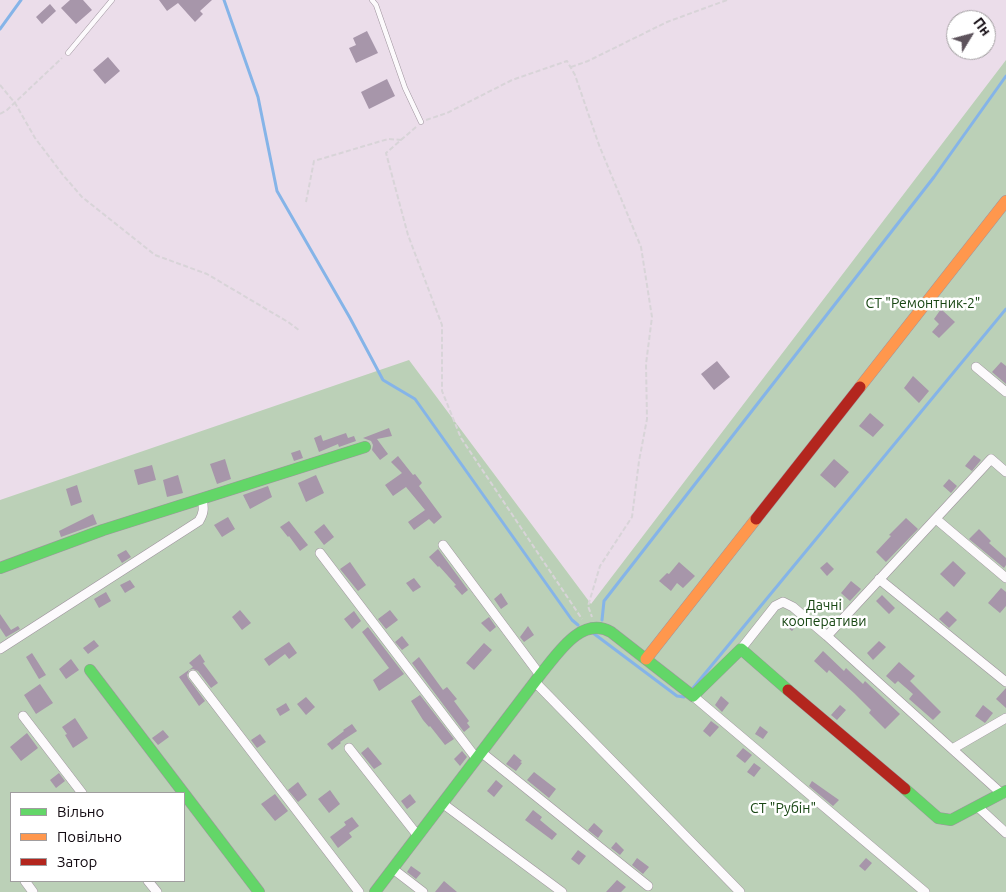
<!DOCTYPE html>
<html>
<head>
<meta charset="utf-8">
<style>
  body { margin:0 }
  #map { position:relative; width:1006px; height:892px; overflow:hidden; background:#ebddea; font-family:Ubuntu,sans-serif }
  canvas { display:block }
  .legend { position:absolute; left:10px; top:792px; width:175px; height:90px; box-sizing:border-box; background:#fff; border:1px solid #a09d9f; margin:0; padding:6px 9px; list-style:none; font-size:15px; color:#110910 }
  .legend li { display:flex; align-items:center; gap:10px; height:25px }
  .legend b { width:25px; border:1px solid #a09d9f }
  .north { position:absolute; left:946px; top:10px; width:50px; height:50px; box-sizing:border-box; background:#fff; border:1px solid #a09d9f; border-radius:50%; rotate:53deg; font-size:14px; font-weight:700; line-height:20px; text-align:center; color:#110910 }
  .north::after { content:''; display:block; margin:auto; width:18px; height:22px; background:#5d535c; clip-path:polygon(50% 0,100% 100%,50% 72%,0 100%) }
</style>
</head>
<body>
<div id="map">
<canvas width="1006" height="892"></canvas>
<ul class="legend">
<li><b style="height:6px;background:#63d668"></b>Вільно</li>
<li><b style="height:6px;background:#ff974d"></b>Повільно</li>
<li><b style="height:6px;background:#b3261e"></b>Затор</li>
</ul>
<div class="north">Пн</div>
</div>
<script>
const context = document.querySelector('canvas').getContext('2d');
context.lineJoin = 'round';
function paint(path, color) { context.fillStyle = color; context.fill(path, 'evenodd'); }
function stroke(path, color, width, dash) { context.strokeStyle = color; context.lineWidth = width; context.lineCap = dash ? 'butt' : 'round'; context.setLineDash(dash || []); context.stroke(path); }
function drawText(font, color, halo, rows, align = 'center') {
  context.font = font + ' Ubuntu,sans-serif'; context.lineWidth = 5; context.setLineDash([]); context.textBaseline = 'middle'; context.strokeStyle = halo; context.fillStyle = color; for (const [text, x, y, turn = 0] of rows) {
    context.save(); context.translate(x, y); context.rotate((+turn || 0) * Math.PI / 180); context.textAlign = isNaN(turn) ? turn : align; if (halo) context.strokeText(text, 0, 0); context.fillText(text, 0, 0); context.restore();
  }
}
const green = new Path2D(`
  M1006,60V892H0V500L409,360L591,604ZM11,793H184V881H11Z`);
const stream = new Path2D(`
  M224,0L258,97L277,191L350,318L383,380L415,399L572,620L578,625
  M0,29L21,0
  M602,620L604,601L934,177L1006,76
  M593,633L677,696L684,697
  M693,688L1006,309`);
const building = new Path2D(`
  M70,0H83L92,10L76,24L61,8Z
  M159,0H212L200,11L203,14L195,22L178,3L167,11Z
  M50,4L56,11L42,24L36,17Z
  M367,31L378,53L356,63L349,48L356,45L353,38Z
  M108,57L120,71L105,84L93,70Z
  M387,79L395,96L369,109L361,92Z
  M941,309L955,322L939,338L932,332L939,324L934,319Z
  M717,361L730,377L714,390L701,374Z
  M1001,362L1006,366V384L992,372Z
  M913,376L929,391L919,403L904,388Z
  M870,413L884,425L873,437L859,426Z
  M389,428L392,436L377,439L388,454L380,460L372,450L373,445L371,441L363,438Z
  M346,433L348,438L354,436L356,441L339,447L338,444L319,452L314,438L321,435L323,441Z
  M300,450L303,458L294,461L291,453Z
  M974,455L981,460L972,471L965,466Z
  M398,456L413,475L415,474L422,483L419,486L442,517L434,524L429,519L414,530L408,522L425,510L406,487L393,496L385,485L402,473L391,462Z
  M225,459L231,479L217,484L210,464Z
  M834,459L849,472L835,488L820,475Z
  M152,465L156,480L138,485L134,470Z
  M178,475L183,493L167,497L163,480Z
  M316,475L324,493L306,502L298,483Z
  M949,479L957,486L951,493L943,486Z
  M77,485L82,502L71,506L66,489Z
  M268,486L272,497L250,509L243,495Z
  M93,514L97,524L61,537L59,531Z
  M228,517L235,529L222,537L214,525Z
  M906,518L918,529L886,562L876,552L891,536L889,535Z
  M289,521L308,545L300,551L289,536L288,537L280,527Z
  M324,524L334,537L324,545L314,532Z
  M979,529L991,541L989,543L1006,558V565L1004,568L969,539Z
  M438,549L468,590L462,595L454,586L456,585L439,566L438,567L429,557Z
  M126,550L131,557L122,563L117,555Z
  M953,561L966,573L954,587L940,574Z
  M350,562L366,585L358,591L340,569Z
  M679,562L695,576L683,588L677,583L671,591L659,581L667,573L669,574Z
  M827,562L834,569L827,576L820,568Z
  M414,578L421,587L413,592L406,583Z
  M130,580L135,587L125,593L120,585Z
  M851,581L861,589L850,601L841,593Z
  M1001,588L1006,592V606L1000,613L988,603Z
  M106,592L111,601L99,608L94,599Z
  M501,593L508,604L501,609L494,599Z
  M882,595L895,608L889,614L876,601Z
  M240,610L251,623L242,630L232,617Z
  M390,610L398,620L386,629L378,619Z
  M354,611L361,621L352,629L344,619Z
  M947,611L957,620L949,628L939,619Z
  M0,614L11,630L18,626L20,629L6,637L0,628Z
  M489,617L496,627L490,632L481,623Z
  M788,617L797,625L792,631L782,623Z
  M528,626L534,635L524,642L520,637Z
  M368,627L404,674L379,691L373,680L389,668L362,632Z
  M402,636L409,645L402,650L395,642Z
  M94,640L99,646L88,654L83,648Z
  M879,641L886,647L873,660L867,653Z
  M289,642L297,653L289,659L285,654L269,666L264,659Z
  M484,643L492,650L474,670L466,663Z
  M823,651L844,671L846,668L863,684L865,681L900,714L885,729L869,713L871,710L854,693L829,670L827,673L814,661Z
  M32,653L46,675L39,679L26,657Z
  M200,654L205,662L203,663L218,683L211,688L198,671L193,669L189,670L187,675L188,678L205,701L199,706L179,677L193,667L189,663Z
  M419,657L443,690L447,687L457,699L454,701L469,721L467,723L470,727L464,732L412,663Z
  M71,659L79,670L66,679L59,669Z
  M899,662L915,676L910,681L941,712L933,720L909,699L913,694L898,681L895,684L886,676Z
  M40,684L53,703L36,714L24,695Z
  M1006,688V708L996,699Z
  M420,695L454,739L445,745L430,726L429,727L423,720L411,701Z
  M721,696L729,703L722,712L715,705Z
  M306,697L315,707L306,715L297,704Z
  M286,703L290,710L280,716L276,709Z
  M840,705L846,710L837,720L831,715Z
  M983,705L993,713L985,723L975,716Z
  M75,718L88,738L73,748L65,735L67,734L62,727Z
  M711,721L719,727L710,737L703,731Z
  M352,724L357,731L340,742L341,743L332,750L327,744L344,731L343,730Z
  M760,726L768,732L763,739L755,734Z
  M163,730L169,737L158,745L152,738Z
  M27,733L38,748L21,761L10,747Z
  M260,734L266,742L257,748L251,740Z
  M368,747L382,764L374,769L361,753Z
  M743,748L752,755L745,763L736,756Z
  M462,751L467,757L460,766L454,759Z
  M514,754L522,761L520,762L522,763L516,771L506,764Z
  M754,763L761,768L754,777L747,772Z
  M534,772L556,789L549,798L527,780Z
  M59,773L65,781L56,788L50,780Z
  M496,780L503,786L494,797L487,791Z
  M812,781L839,800L833,806L809,786Z
  M298,782L307,795L298,802L288,790Z
  M330,790L340,804L329,813L318,799Z
  M275,794L288,811L275,821L261,804Z
  M410,794L416,802L407,809L401,801Z
  M533,810L542,817L540,820L557,834L552,840L525,820Z
  M352,817L359,826L349,833L352,837L338,848L330,837L346,825L344,822Z
  M594,823L603,831L598,838L588,830Z
  M616,842L624,850L620,855L611,848Z
  M578,850L586,856L579,865L571,859Z
  M637,858L649,867L643,874L632,865Z
  M866,858L872,863L865,871L859,866Z
  M411,866L421,873L416,879L407,872Z
  M617,880L626,887L621,892H606Z
  M444,881L457,892H435Z`);
const path = new Path2D(`
  M571,67L588,61L667,22L727,0
  M0,85L15,103L35,138L63,175L82,197L155,255L207,274L288,322L300,331
  M0,114L7,110L62,58
  M426,120L447,113L512,80L567,61L575,75L599,145L641,247L652,317L646,364L647,419L639,461L632,517L600,566L588,606L592,617
  M416,127L386,153L408,235L442,325V391L461,438L582,619
  M306,202L314,161L388,139L402,140`);
const lane = new Path2D(`
  M372,0L376,5L405,88L421,122
  M68,53L112,0`);
const street = new Path2D(`
  M976,367L1006,392
  M936,519L1006,578
  M443,545L540,675
  M320,553L476,758
  M879,579L1006,682
  M827,636L991,459L1006,472
  M0,649L199,521C204,513 204,508 202,499
  M741,649L775,606L783,602L793,607L827,636L1002,794
  M193,675L359,892
  M535,682L740,892
  M693,696L925,892
  M23,716L82,793
  M349,748L418,836
  M954,748L1006,718
  M481,752L648,886
  M442,803L562,892
  M978,807L1006,833
  M393,869L423,892
  M25,881L33,892
  M148,881L157,892`);
const fast = new Path2D(`
  M0,568L103,530L365,447
  M90,670L259,892
  M905,789L938,818L951,820L1006,791
  M375,892L540,675C557,655 581,615 611,632L693,696L741,649L788,690`);
const slow = new Path2D(`
  M860,387L1006,201
  M646,659L756,519`);
const jam = new Path2D(`
  M756,519L860,387
  M788,690L905,789`);
const parkNames = [
  ["СТ \"Ремонтник-2\"",923,303],
  ["Дачні",824,605],
  ["кооперативи",824,621],
  ["СТ \"Рубін\"",783,808]
];
paint(green, '#bbd0b7');
stroke(stream, '#85b4e8', 3);
paint(building, '#a796aa');
stroke(lane, '#9f949e', 5.5);
stroke(street, '#9f949e', 10);
stroke(fast, '#9f949e', 12);
stroke(slow, '#9f949e', 12);
stroke(jam, '#9f949e', 12);
stroke(path, '#d8d4d8', 2, [5, 2.5]);
stroke(lane, '#fcfafc', 4.5);
stroke(street, '#fcfafc', 9);
stroke(fast, '#63d668', 11);
stroke(slow, '#ff974d', 11);
stroke(jam, '#b3261e', 11);
drawText('14px', '#184613', '#fff', parkNames);
</script>
</body>
</html>
